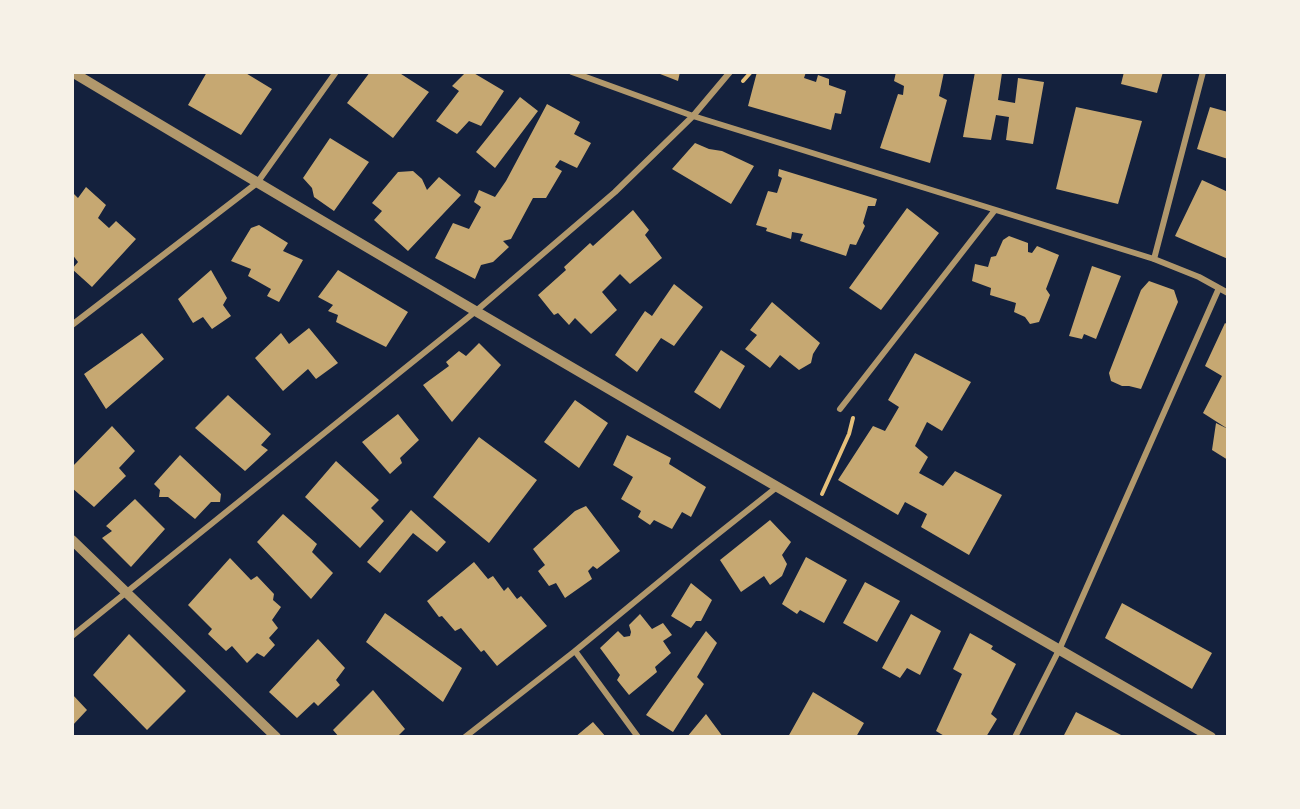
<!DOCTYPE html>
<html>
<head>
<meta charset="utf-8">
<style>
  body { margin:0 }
  #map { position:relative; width:1300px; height:809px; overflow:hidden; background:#14213d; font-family:Rubik,sans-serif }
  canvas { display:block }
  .frame { position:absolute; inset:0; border:74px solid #f6f1e7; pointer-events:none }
</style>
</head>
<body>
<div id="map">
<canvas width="1300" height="809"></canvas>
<div class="frame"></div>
</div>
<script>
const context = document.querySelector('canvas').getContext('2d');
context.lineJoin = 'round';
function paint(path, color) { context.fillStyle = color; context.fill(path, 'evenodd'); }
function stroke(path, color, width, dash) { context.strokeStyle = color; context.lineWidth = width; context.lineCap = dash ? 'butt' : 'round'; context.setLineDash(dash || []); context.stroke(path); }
const building = new Path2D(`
  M207,72H244L272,89L241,135L188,105Z
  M370,72H398L429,92L393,138L347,103Z
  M466,72H472L504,91L481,126L469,121L457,134L436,121L459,91L452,86Z
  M655,72H680L678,81Z
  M757,72H806L804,78L816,82L818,75L829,79V85L846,91L841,114L835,113L831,130L748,106Z
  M896,72H944L939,96L947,100L930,163L880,148L898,94L903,95L904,86L894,81Z
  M975,72L1002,73L998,100L1015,103L1018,78L1044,82L1033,144L1006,140L1009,117L996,115L991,140L963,137Z
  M1124,72H1163L1157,93L1121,84Z
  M520,97L538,111L495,168L476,152Z
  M547,104L580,122L574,134L591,143L577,168L560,160L555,167L562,171L546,198H533L511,239L503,241L509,247L493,262L481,265L475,279L435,258L453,223L469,229L481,207L474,202L479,190L495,197L506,181Z
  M1076,107L1142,121L1118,204L1056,189Z
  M1210,107L1228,112V159L1197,149Z
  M330,138L369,162L334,211L314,197L312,188L303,178Z
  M695,143L709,149L722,151L754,166L731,204L672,169Z
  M779,169L877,199L875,206H868L863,223L865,226L856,245L850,244L846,256L800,241L803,234L792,232L791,239L766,231L767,228L756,225L768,191L777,193L782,178L778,176Z
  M413,171L422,179L427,190L439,177L461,195L408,251L374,220L382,211L372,203L398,172Z
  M1202,180L1228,192V259L1175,236Z
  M86,187L106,205L98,218L109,228L116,221L136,239L92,287L72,269L78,262L72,254V192L78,198Z
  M907,208L939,233L881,310L849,288Z
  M633,210L649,230L645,235L662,258L630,284L620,274L602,292L617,310L591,334L575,318L569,325L558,313L554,315L538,295L566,270L564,267L590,243L593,246Z
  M259,225L288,243L283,251L303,260L279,302L267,296L271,289L248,276L251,269L231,261L251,228Z
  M1009,236L1028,243V252L1032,253L1037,246L1059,255L1046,289L1050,295L1039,322L1030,324L1025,317L1014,312L1016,303L990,295L991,288L972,281L975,264L988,267L991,257L996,256L1003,240Z
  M1092,266L1121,276L1096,339L1084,334L1082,339L1069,336Z
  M211,270L227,298L223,305L231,316L212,329L203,317L193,323L178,299Z
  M338,270L408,312L386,347L336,322L338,315L328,311L333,305L318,297Z
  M1149,281L1174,290L1178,302L1141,389L1129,386H1122L1111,381L1109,373L1141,290Z
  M674,284L703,307L674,346L661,338L637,372L615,355L645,311L652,316Z
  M772,302L820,343L813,354L811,363L799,370L780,355L770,368L745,349L757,335L750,330Z
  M1225,323L1228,325V429L1203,413L1222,376L1205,366Z
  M309,328L338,363L316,379L308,369L283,391L255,358L281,333L289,344Z
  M142,333L164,359L106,409L84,374Z
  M479,343L501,365L452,422L423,385L449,366L446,362L459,351L466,356Z
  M721,350L745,366L720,409L694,392Z
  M915,353L971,382L942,431L927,422L915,446L928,457L919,473L943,486L955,471L1002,495L969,555L921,527L927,514L905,502L898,515L838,480L873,426L885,431L899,407L888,400Z
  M228,395L271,434L261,445L268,450L245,471L195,428Z
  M575,400L608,423L579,468L544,442Z
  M398,414L419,440L400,458L402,463L390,474L362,442Z
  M1216,423L1228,429V460L1212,450Z
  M112,426L135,451L119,468L126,476L94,507L72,488V467Z
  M627,435L671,458L669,464L706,487L691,517L682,512L672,529L654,520L650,525L638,517L641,511L621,499L633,477L613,465Z
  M479,437L537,480L489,543L433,497Z
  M180,455L221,494L220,502H211L195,519L168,497H159L160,490L154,484Z
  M336,461L379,500L371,508L384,521L360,548L305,497Z
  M135,499L165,529L131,567L102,538L112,531L106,526Z
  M586,506L620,551L597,569L593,566L588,571L592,579L565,598L556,583L549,586L538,571L545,565L533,549L575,511Z
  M411,510L446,542L437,552L413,533L380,573L367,562Z
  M283,514L317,544L312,552L333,573L311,599L257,542Z
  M770,520L791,542L782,555L787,564L782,576L770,585L764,576L741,592L720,560Z
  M806,557L847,580L824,623L800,610L797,614L782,604Z
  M230,558L251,580L257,576L274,594L273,600L281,607L272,620L278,628L269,638L275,645L264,657L257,653L247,663L232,646L226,651L208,634L212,629L188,605Z
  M474,562L488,579L493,576L504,591L508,587L517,599L521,596L547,626L497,666L484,650L481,652L461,628L455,631L442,616L439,617L427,601Z
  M865,582L900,601L877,642L843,623Z
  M691,583L712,600L701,621H696L691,628L671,616Z
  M1122,603L1212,653L1192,689L1105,638Z
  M385,613L462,668L443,702L366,642Z
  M640,614L652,629L663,623L672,635L663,641L671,653L655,667L657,672L629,695L617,680L620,675L600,648L618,631L624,637L630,636L631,632L629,625Z
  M911,614L941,631L920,675L907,668L900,678L882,668Z
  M706,631L717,643L697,677L704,684L673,732L646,715Z
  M970,633L993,646L991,649L1016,664L991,714L997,719L986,737H946L936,731L962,674L953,669Z
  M129,634L186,691L147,730L93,675Z
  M318,639L345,668L336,680L340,685L318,706L314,702L297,718L269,692Z
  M373,690L405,729L397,737H339L333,730Z
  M813,692L864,723L856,737H788Z
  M72,694L87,710L72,726Z
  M1076,712L1125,737H1063Z
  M706,714L723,737H687Z
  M593,722L606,737H575Z`);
const path = new Path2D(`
  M743,81L751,72
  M822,494L849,434L853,418`);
const minor = new Path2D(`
  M572,72L693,116L1154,259L1199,277L1228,293
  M1154,259L1203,72
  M72,325L257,183L336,72
  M840,409L995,210
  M72,636L476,311L615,192L693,116L730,72
  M575,651L638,737
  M465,737L575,651L699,549L777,487
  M1015,737L1059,650L1219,288`);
const tertiary = new Path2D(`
  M72,72C449,298 830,518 1211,737
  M72,540L276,737`);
paint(building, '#c6a872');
stroke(path, '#e5c07b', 4);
stroke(minor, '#b1986c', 6);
stroke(tertiary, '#b1986c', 10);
</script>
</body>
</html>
